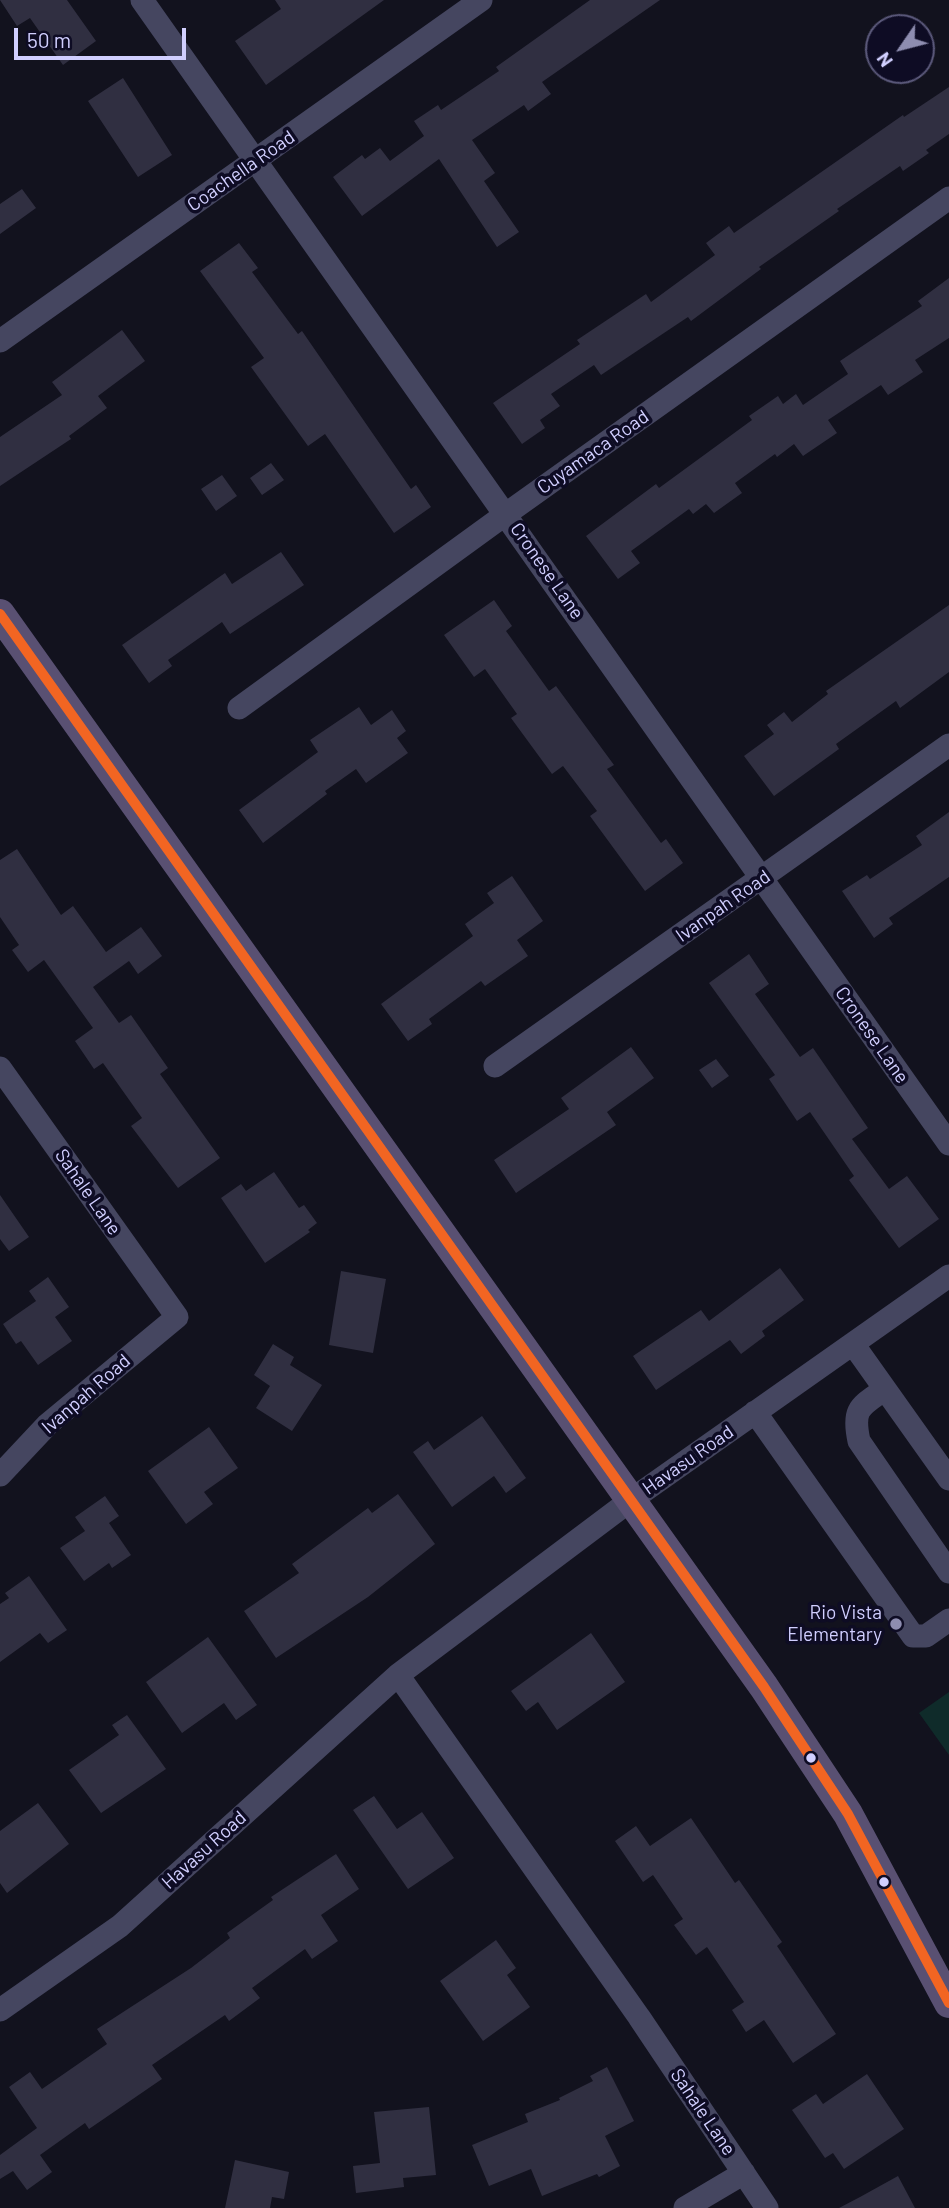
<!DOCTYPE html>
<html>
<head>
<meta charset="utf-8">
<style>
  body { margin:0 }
  #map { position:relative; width:949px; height:2208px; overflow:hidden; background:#12121e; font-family:Barlow,sans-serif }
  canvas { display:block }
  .north { position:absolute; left:865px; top:14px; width:70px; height:70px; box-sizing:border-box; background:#0e0c24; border:2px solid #5c5a7c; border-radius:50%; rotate:235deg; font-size:19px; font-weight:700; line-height:28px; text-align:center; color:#d1cfff }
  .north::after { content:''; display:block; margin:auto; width:24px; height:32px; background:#8e8db0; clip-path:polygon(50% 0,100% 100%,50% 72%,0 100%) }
  .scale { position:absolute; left:14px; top:28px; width:172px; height:32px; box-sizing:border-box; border:4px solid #d1cfff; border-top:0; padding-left:9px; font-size:21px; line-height:24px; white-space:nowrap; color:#d1cfff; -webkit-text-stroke:5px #0e0c24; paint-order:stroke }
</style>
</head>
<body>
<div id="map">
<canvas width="949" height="2208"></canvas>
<div class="north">N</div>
<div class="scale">50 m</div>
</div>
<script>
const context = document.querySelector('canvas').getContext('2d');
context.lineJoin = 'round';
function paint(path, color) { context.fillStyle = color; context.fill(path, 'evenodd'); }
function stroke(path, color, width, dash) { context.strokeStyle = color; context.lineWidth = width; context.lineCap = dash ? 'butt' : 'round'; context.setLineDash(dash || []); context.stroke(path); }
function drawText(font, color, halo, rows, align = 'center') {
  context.font = font + ' Barlow,sans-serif'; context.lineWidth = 7; context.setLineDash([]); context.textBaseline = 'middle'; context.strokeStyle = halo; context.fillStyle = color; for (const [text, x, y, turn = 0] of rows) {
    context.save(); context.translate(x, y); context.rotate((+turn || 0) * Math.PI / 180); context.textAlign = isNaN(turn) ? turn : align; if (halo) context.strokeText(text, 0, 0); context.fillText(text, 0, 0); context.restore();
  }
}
const green = new Path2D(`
  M949,1692V1755L919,1713Z`);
const building = new Path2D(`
  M0,0H67L96,41L63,65L30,18L17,26Z
  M275,0H384L266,85L235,41L281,9Z
  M590,0H660L542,82L551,94L528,111L524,105L472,140L495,173L484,181L519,232L497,247L439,159L362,216L333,177L362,155L365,159L380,148L390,161L424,136L414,121L438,105L441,110L499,71L496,67Z
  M123,78L172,155L138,177L88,101Z
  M949,87V134L926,150L929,153L903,171L900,166L837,209L839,211L759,267L761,269L691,321L688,317L601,375L594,365L551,394L560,406L540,420L545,428L522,444L493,403L580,344L577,340L646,294L651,302L715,255L706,243L729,226L734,233L903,115L904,117Z
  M22,189L36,208L0,234V204Z
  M239,243L258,268L252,272L298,334L302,331L411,489L416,485L431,507L394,533L325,434L308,446L251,367L264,358L200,271Z
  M949,278V338L915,360L923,372L888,395L881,385L828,420L837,433L803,456L794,444L777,457L775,454L735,483L742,493L714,513L706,504L693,514L689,509L631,551L640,563L618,579L586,536L656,484L659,488L752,420L749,416L778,396L783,404L796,394L803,405L848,374L840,361L922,306L918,301Z
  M122,330L145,361L98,396L107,408L69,436L71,439L0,486V437L62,395L52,382Z
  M271,463L284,480L262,495L250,478Z
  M222,475L237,496L216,511L201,489Z
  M281,552L304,585L230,634L222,622L168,660L172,666L149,683L122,645L225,573L232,584Z
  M494,600L512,626L506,631L549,691L556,686L614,765L607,769L661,843L666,839L683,863L645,891L590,816L597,811L563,766L552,774L511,718L517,714L485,669L474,677L444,635Z
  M949,605V672L900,708L896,701L836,744L839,749L774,796L744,756L774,734L767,725L784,712L792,722L828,694L826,691Z
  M359,707L371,725L392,710L406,731L397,738L408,753L366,783L356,769L325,791L327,794L263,843L239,810L318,752L310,740Z
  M949,812V877L889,918L893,924L874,938L842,891L867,875L870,879L922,845L916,836Z
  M17,849L61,915L73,906L106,952L141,927L162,956L138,974L129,961L93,987L119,1023L131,1015L168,1068L160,1074L220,1158L178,1188L131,1126L142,1118L103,1063L94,1069L75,1041L93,1028L44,960L28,972L12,950L19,945L0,917V860Z
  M512,876L543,921L517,940L528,956L485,986L481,981L429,1019L432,1024L408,1041L381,1004L473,936L465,924L494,903L487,893Z
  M749,954L769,984L755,994L800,1057L813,1048L868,1128L852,1139L889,1189L907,1176L939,1219L899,1248L849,1180L854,1176L810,1112L797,1121L769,1079L775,1075L709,983Z
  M631,1047L654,1078L607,1112L616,1125L516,1193L494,1160L569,1109L561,1098Z
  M716,1059L729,1076L712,1088L699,1070Z
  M274,1172L299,1208L304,1205L317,1223L308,1230L310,1232L265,1263L221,1198L241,1184L246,1191Z
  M0,1195L29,1237L9,1251L0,1239Z
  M780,1268L804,1300L762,1331L765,1336L741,1354L730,1340L656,1390L633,1356L701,1310L709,1321Z
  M341,1271L386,1279L373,1353L329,1345Z
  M48,1277L69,1307L55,1317L72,1341L38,1365L21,1341L16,1344L3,1324L36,1301L29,1291Z
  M273,1344L294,1357L290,1365L322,1385L292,1431L256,1408L270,1386L254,1375Z
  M482,1416L526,1478L506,1493L494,1476L452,1507L413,1452L428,1441L434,1450Z
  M209,1427L238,1468L204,1492L213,1504L186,1524L148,1471Z
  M398,1494L435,1544L368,1597L276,1658L244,1611L299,1573L292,1564L368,1508L372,1513Z
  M105,1496L119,1516L109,1523L131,1555L112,1568L109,1563L84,1581L60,1548L85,1531L75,1517Z
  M29,1576L67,1630L48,1643L40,1633L0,1662V1604L9,1598L5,1593Z
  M591,1633L625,1682L557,1730L538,1702L526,1711L511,1691Z
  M208,1637L257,1705L236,1720L224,1703L182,1733L146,1682Z
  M127,1715L166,1769L101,1813L69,1770L119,1735L112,1725Z
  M374,1796L397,1829L422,1812L454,1858L408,1889L353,1810Z
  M38,1803L69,1844L7,1893L0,1883V1831Z
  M691,1818L735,1883L739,1880L782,1942L777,1946L836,2034L793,2063L764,2020L746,2032L732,2010L744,2002L707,1947L696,1955L674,1925L683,1919L653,1875L643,1882L615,1841L636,1826L650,1846Z
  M336,1854L359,1889L321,1915L338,1941L312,1959L305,1949L252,1988L260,1998L229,2021L225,2015L152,2065L162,2079L89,2129L85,2123L40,2155L52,2172L27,2190L13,2171L0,2179V2155L37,2128L9,2087L30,2072L42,2089L107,2044L97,2029L191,1968L230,1938L227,1933L273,1900L271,1897Z
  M496,1940L516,1968L507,1975L530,2007L483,2041L440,1981Z
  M607,2067L634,2121L605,2136L620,2166L599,2177L597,2174L542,2196L531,2169L489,2186L472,2145L528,2122L525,2114L560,2100L559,2098L593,2081L590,2076Z
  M867,2074L904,2129L844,2169L833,2153L825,2158L792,2110L816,2094L823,2104Z
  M429,2107L436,2175L403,2178L404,2187L356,2193L353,2166L380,2163L374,2112Z
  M235,2160L289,2172L284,2199L272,2197L270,2208H225Z
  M898,2176L915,2208H839L860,2197Z`);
const minor = new Path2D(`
  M142,0L949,1144
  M0,341L481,0
  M239,708L506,514L949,198
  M495,1066L949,745
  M0,1068L177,1317L48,1424L0,1475
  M853,1344L949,1479
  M885,1389C860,1407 852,1408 859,1441L949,1572
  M755,1412L913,1636H926L949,1620
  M398,1675L639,2017L767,2208
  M0,2010L120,1926L398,1675L631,1500L949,1276
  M685,2208L744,2173`);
const major = new Path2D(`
  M0,614L764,1687L848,1814L949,2003`);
const bus1 = new Path2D(`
  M0,614L764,1687L848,1814L949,2003`);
const markers = [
  [896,1624,7,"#8e8db0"],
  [811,1758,6,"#d1cfff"],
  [884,1882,6,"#d1cfff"]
];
const streetNames = [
  ["Coachella Road",241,171,-35],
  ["Cuyamaca Road",593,452,-35],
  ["Cronese Lane",547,571,55],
  ["Ivanpah Road",723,906,-35],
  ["Cronese Lane",872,1035,55],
  ["Sahale Lane",88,1192,55],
  ["Ivanpah Road",86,1394,-41],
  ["Havasu Road",688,1460,-35],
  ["Havasu Road",204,1850,-42],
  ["Sahale Lane",703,2112,56]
];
const poiNames = [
  ["Rio Vista",882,1613],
  ["Elementary",882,1635]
];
paint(green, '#0f2b2a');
paint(building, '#302f41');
stroke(minor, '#454660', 23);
stroke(major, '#595072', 30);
stroke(bus1, '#f26522', 10);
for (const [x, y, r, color] of markers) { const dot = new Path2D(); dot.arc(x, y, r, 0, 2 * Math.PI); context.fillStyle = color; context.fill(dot); stroke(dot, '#0e0c24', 2.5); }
drawText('19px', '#d1cfff', '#0e0c24', streetNames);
drawText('19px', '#d1cfff', '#0e0c24', poiNames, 'right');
</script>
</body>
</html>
